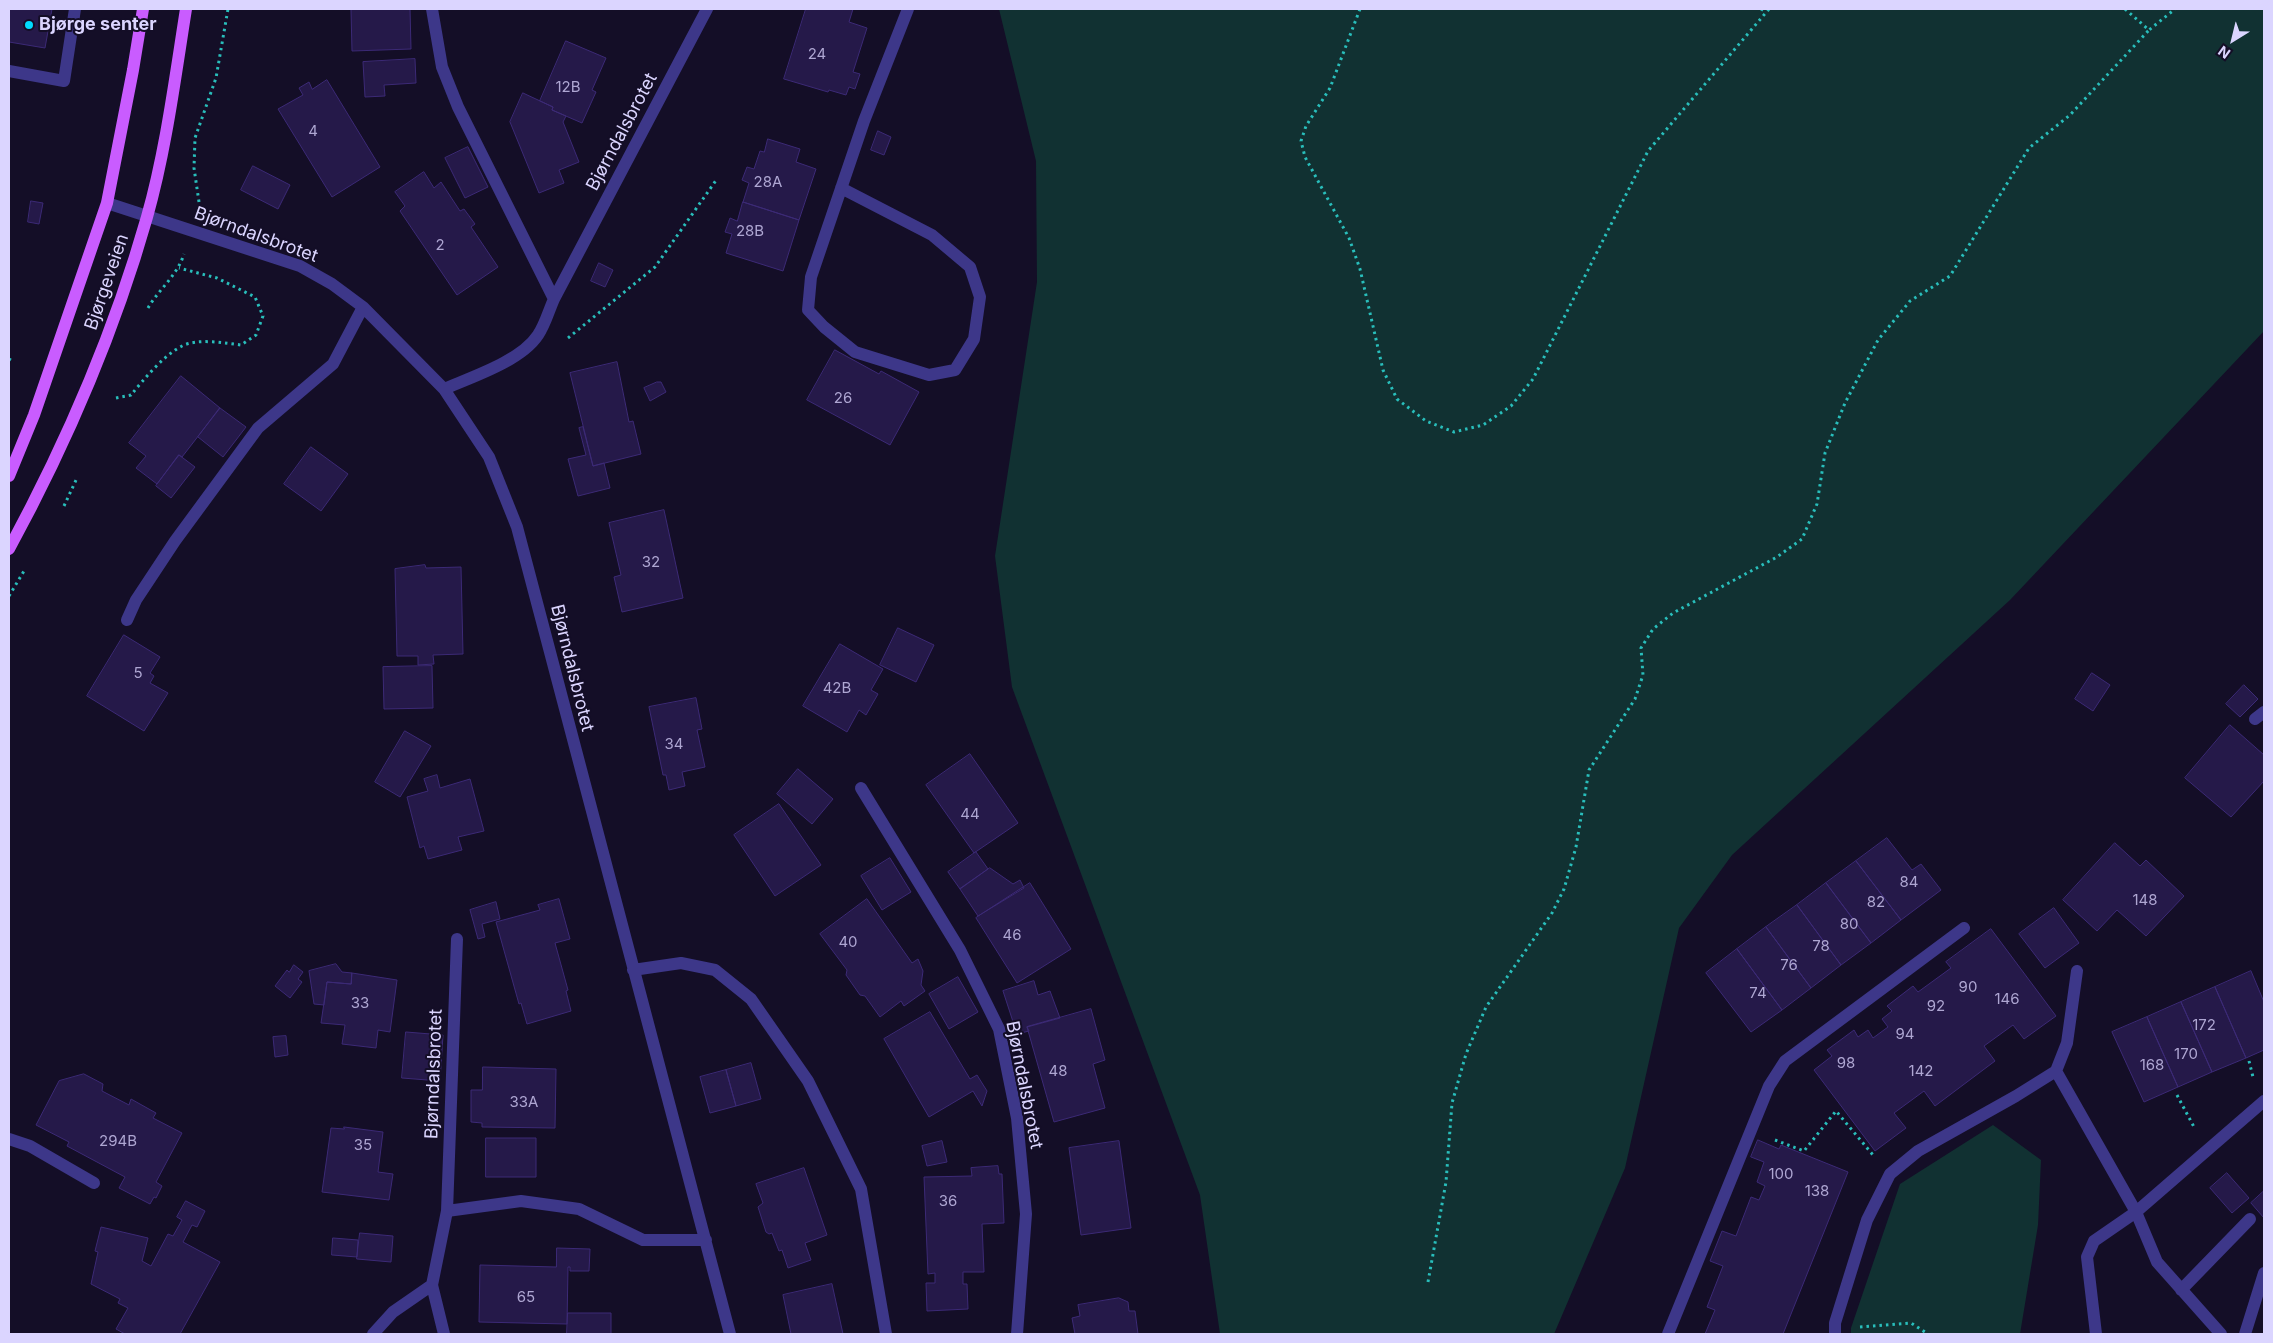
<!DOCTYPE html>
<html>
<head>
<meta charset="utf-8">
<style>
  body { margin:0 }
  #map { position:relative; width:2273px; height:1343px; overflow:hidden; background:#140e27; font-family:Inter,sans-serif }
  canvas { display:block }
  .frame { position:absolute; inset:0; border:10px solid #dbd5ff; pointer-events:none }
  .north { position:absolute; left:2208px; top:15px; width:50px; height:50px; -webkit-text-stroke:4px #140e27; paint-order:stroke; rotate:216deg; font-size:14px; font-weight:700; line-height:20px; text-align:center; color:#dbd5ff }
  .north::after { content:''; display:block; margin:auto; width:18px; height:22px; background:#dbd5ff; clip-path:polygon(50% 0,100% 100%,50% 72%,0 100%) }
</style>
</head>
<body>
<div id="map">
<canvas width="2273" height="1343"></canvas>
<div class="frame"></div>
<div class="north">N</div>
</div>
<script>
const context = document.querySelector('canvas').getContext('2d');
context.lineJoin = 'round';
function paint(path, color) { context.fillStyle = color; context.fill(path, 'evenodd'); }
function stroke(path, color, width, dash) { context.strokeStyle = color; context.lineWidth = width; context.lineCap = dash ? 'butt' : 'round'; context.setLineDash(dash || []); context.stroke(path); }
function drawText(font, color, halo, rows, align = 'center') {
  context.font = font + ' Inter,sans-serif'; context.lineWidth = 4; context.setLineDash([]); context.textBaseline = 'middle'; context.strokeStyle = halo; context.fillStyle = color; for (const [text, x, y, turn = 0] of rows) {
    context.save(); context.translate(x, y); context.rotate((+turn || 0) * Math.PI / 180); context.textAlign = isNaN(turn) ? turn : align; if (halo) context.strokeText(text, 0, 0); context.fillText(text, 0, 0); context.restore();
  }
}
const green = new Path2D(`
  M999,9H2264V331L2010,600L1732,855L1679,928L1625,1168L1554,1334H1220L1200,1195L1012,687L995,556L1037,282L1036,161Z
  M1993,1125L2041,1160L2038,1225L2020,1334H1851V1328L1900,1184Z`);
const building = new Path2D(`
  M9,9H52L45,48L9,42Z
  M340,9H410L411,49L352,51L351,10Z
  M806,9H853L849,22L867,28L853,72L860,74L855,89L849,87L846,95L829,90L828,92L784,79Z
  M566,41L606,58L592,90L596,92L582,123L552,110L553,107L540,101Z
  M415,59L416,83L384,85L385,96L365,97L363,62Z
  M327,80L380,167L332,197L278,109L303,95L299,88L309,82L312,89Z
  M523,93L553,107L552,110L566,116L563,122L579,162L559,170L564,183L539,193L510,122Z
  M878,131L891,137L884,155L871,150Z
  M768,139L800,149L796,162L816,169L799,220L743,202L749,183L742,180L747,167L754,169L760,151L764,152Z
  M468,147L488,187L465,198L445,158Z
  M253,166L290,185L278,209L241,190Z
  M424,172L434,188L441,182L460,211L464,209L475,224L471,227L498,267L457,295L400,211L405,206L395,192Z
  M31,201L43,203L39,224L28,222Z
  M743,202L799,220L783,271L726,253L732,234L725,232L730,218L737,221Z
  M599,263L613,270L605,287L591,281Z
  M835,350L879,374L881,371L919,392L890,445L807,400Z
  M617,362L629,422L633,421L641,454L593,466L570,373Z
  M181,376L220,408L182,457L179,455L157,484L136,468L146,456L129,443Z
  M657,382H661L666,392L650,401L644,388Z
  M220,408L246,427L223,457L198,437Z
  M583,427L593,466L604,463L610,488L578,496L568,459L586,455L579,428Z
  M311,447L348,474L321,511L284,484Z
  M179,455L195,467L171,498L156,486Z
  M664,510L683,598L622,612L614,577L621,575L609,523Z
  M425,565L426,568L461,567L463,654L433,655L434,664L418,665V656H397L395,569Z
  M898,628L934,645L916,682L880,665Z
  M124,635L160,657L150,673L154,676L150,683L168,693L144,731L87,696Z
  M840,644L883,669L871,690L878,694L866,715L859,710L847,732L803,706Z
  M432,666L433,708L384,709L383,667Z
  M2092,673L2110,685L2093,711L2075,699Z
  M2244,685L2258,699L2240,717L2226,704Z
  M696,698L702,729L697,730L705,767L682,772L685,786L669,790L666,775H663L649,707Z
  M2230,725L2264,755V781L2231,817L2185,778Z
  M405,731L431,746L400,797L375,782Z
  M970,754L1018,823L974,853L926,785Z
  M798,769L833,799L812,824L777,794Z
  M437,775L440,788L470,779L484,831L458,837L462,850L428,859L424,846L420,848L407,797L428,791L424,779Z
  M779,804L821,865L775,896L734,835Z
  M1887,838L1912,870L1921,864L1941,890L1901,920L1856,861Z
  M2115,843L2140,866L2146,860L2184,896L2146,936L2117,910L2097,931L2063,900Z
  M976,852L988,869L960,889L948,872Z
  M890,858L911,892L882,910L861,876Z
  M1856,861L1901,920L1871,943L1826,883Z
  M990,868L1013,884L1020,880L1024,888L978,916L960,889Z
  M1030,883L1071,949L1017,983L976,918Z
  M1826,883L1871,943L1841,965L1797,905Z
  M559,899L570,939L555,943L568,990L566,991L571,1011L527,1024L521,1003L519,1004L496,922L540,910L538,905Z
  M867,899L912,963L918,959L923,971L921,985L925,991L904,1006L901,1001L880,1017L865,996L860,995L846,975L847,970L820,934Z
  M496,902L500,919L482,924L485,937L478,939L470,910Z
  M1797,905L1841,965L1811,988L1766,927Z
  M2054,908L2079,943L2045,968L2019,934Z
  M1766,927L1811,988L1782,1010L1737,949Z
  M1991,929L2056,1016L2024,1039L2013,1025L1984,1046L1995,1061L1935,1106L1924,1091L1894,1113L1906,1128L1875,1151L1814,1070L1832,1056L1827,1050L1854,1030L1858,1037L1868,1030L1873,1038L1888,1027L1882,1019L1892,1011L1887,1006L1913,986L1918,992L1951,968L1946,962Z
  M1737,949L1782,1010L1751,1032L1706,973Z
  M336,964L342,972L352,973L351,984L327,982L324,1005L314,1004L309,971Z
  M294,965L303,972L298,979L302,982L290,998L275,986L287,970L289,972Z
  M2251,971L2264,1002V1050L2246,1058L2215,987Z
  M352,973L397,980L390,1032L378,1030L376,1048L342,1044L345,1025L321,1023L327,982L351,984Z
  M958,977L978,1012L949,1029L929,994Z
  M1034,981L1038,995L1050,991L1060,1018L1027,1027L1029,1031L1017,1034L1003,991Z
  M2215,987L2246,1058L2212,1072L2181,1002Z
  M2181,1002L2212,1072L2178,1087L2147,1017Z
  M1091,1009L1105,1060L1093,1064L1105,1108L1054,1122L1027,1027Z
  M930,1012L970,1079L977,1075L987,1091L982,1106L973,1091L929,1117L884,1039Z
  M2147,1017L2178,1087L2144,1102L2112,1032Z
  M406,1032L443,1035L440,1081L402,1078Z
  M286,1036L288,1055L275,1057L273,1037Z
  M751,1063L761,1099L736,1106L726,1070Z
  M483,1067L556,1069L555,1128L482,1127V1123L471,1122V1090H482Z
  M726,1070L736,1106L710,1113L700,1077Z
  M84,1074L103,1084L102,1091L129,1105L131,1099L156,1113L153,1118L182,1133L156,1182L162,1186L156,1198L154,1197L150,1204L119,1188L125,1177L67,1146L69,1142L36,1125L59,1081Z
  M344,1127L383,1132L378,1172L393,1174L389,1200L322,1192L331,1128L344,1129Z
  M486,1138H536V1177H486Z
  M1758,1140L1779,1149L1781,1145L1848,1172L1783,1334H1705L1715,1310L1707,1307L1723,1266L1710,1261L1722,1231L1736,1236L1751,1197L1759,1200L1765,1186L1757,1182L1764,1162L1751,1157Z
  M942,1141L947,1162L927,1166L922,1146Z
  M1119,1141L1131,1228L1081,1235L1069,1148Z
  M998,1166L999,1174H1002L1004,1223L982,1224L984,1272H963V1284H967L968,1309L927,1311L926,1283H935V1273L928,1274L924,1177L972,1176L971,1168Z
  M804,1168L827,1235L805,1243L811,1260L788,1268L782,1250L779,1251L772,1233L769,1234L766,1232L758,1207L763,1203L756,1184Z
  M2227,1173L2249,1198L2232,1213L2210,1188Z
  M2264,1191V1218L2251,1203Z
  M186,1201L205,1211L197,1227L192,1225L183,1242L220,1262L180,1334H125L116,1329L128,1308L118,1303L120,1299L91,1284L98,1252L95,1251L101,1227L148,1238L142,1261L151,1266L168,1234L173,1236L182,1220L177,1217Z
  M360,1233L393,1236L391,1262L357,1259Z
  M333,1238L358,1240L357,1257L332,1255Z
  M557,1248L590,1249L589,1271H570V1267H568L567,1324L479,1322L480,1265L556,1267Z
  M832,1284L843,1334H791L783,1295Z
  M1119,1298L1128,1302L1129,1311H1135L1138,1334H1075L1072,1318L1080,1316L1078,1305Z
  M568,1313H611V1334H567Z`);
const path = new Path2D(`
  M1360,9L1330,88L1306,126L1301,141L1305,157L1349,238L1360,269L1383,370L1397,399L1426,421L1454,432L1483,425L1511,406L1533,379L1648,151L1769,9
  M1761,9L1766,12
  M2125,9L2149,30L2175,9
  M199,202L194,168L195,138L216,78L228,9
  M148,308C159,289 177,276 184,254
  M568,338L655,267L717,179
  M9,359L11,360
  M116,398L131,395C144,379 164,355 182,346C198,338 225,343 241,345L256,335L263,316L255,297L217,278L179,268
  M64,506L77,478
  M9,596L24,571
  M2249,1061L2253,1077
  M2177,1095L2194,1127
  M1775,1140L1804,1151L1836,1111L1873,1155
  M1428,1282L1446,1182L1452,1103L1466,1054L1486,1007L1552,913L1564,889L1576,847L1589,770L1635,699L1643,675L1641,648L1653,629L1673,613L1777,557L1802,539L1817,504L1825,453L1845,403L1878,340L1910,301L1950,276L2029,148L2070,115L2149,30
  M1860,1327L1911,1323L1928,1334`);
const minor = new Path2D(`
  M432,9L442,67L458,107L554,299
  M9,71L64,81L75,9
  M841,188L932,235L970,267L980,297L974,339L955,370L929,375L855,352L824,327L808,310L811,277L864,121L908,9
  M107,203L300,266L332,284L363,307L444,389L489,457L517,527L730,1334
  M444,389C472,377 521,361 538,335C545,325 549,310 554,299L707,9
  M127,620L136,600L175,541L258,428L333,364L363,307
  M2255,719L2264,712
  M861,788L960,950L999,1029L1017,1118L1026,1214L1017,1334
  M633,970L681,963L715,970L751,999L808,1081L861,1189L886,1334
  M2056,1071L2067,1043L2077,971
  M9,1139L30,1146L94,1183
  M447,1211L457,939
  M2181,1290L2250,1219
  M373,1334L393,1312L432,1285
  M444,1334L432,1285L447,1211L521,1201L579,1209L643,1240H706
  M1668,1334L1769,1086L1785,1061L1964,928
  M1835,1334V1323L1867,1220L1890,1174L1918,1151L2016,1096L2056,1071L2136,1212L2094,1241L2087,1257L2096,1334
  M2221,1334L2157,1262L2136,1212L2264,1101
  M2245,1334L2264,1273`);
const major = new Path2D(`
  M9,476L34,415L107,203L133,70L143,9
  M9,549C66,444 114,333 147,217C166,150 175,78 186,9`);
const markers = [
  [29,25,5,"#01dbff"]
];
const numberNames = [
  ["24",817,54],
  ["12B",568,87],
  ["4",313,131],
  ["28A",768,182],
  ["28B",750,231],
  ["2",440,245],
  ["26",843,398],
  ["32",651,562],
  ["5",138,673],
  ["42B",837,688],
  ["34",674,744],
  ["44",970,814],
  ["84",1909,882],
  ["148",2145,900],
  ["82",1876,902],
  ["80",1849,924],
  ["46",1012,935],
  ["40",848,942],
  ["78",1821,946],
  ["76",1789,965],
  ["90",1968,987],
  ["74",1758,993],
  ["146",2007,999],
  ["33",360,1003],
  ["92",1936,1006],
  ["172",2204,1025],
  ["94",1905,1034],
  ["170",2186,1054],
  ["98",1846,1063],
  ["168",2152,1065],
  ["48",1058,1071],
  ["142",1921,1071],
  ["33A",524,1102],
  ["294B",118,1141],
  ["35",363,1145],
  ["100",1781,1174],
  ["138",1817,1191],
  ["36",948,1201],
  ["65",526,1297]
];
const poiNames = [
  ["Bjørge senter",39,25]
];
const streetNames = [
  ["Bjørndalsbrotet",622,132,-62],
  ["Bjørndalsbrotet",256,235,20],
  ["Bjørgeveien",107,282,-71],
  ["Bjørndalsbrotet",572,668,76],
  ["Bjørndalsbrotet",434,1074,-88],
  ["Bjørndalsbrotet",1024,1085,79]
];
paint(green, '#113132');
paint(building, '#251949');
stroke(building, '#3c2a76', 1);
stroke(path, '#29bebb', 3, [2.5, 4]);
stroke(minor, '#3d3789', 12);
stroke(major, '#c95cff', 12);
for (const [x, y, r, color] of markers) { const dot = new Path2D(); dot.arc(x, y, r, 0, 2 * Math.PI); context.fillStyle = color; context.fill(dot); stroke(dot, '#140e27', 2); }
drawText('15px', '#aea6d2', null, numberNames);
drawText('bold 18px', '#dbd5ff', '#140e27', poiNames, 'left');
drawText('18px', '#dbd5ff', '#140e27', streetNames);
</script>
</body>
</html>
